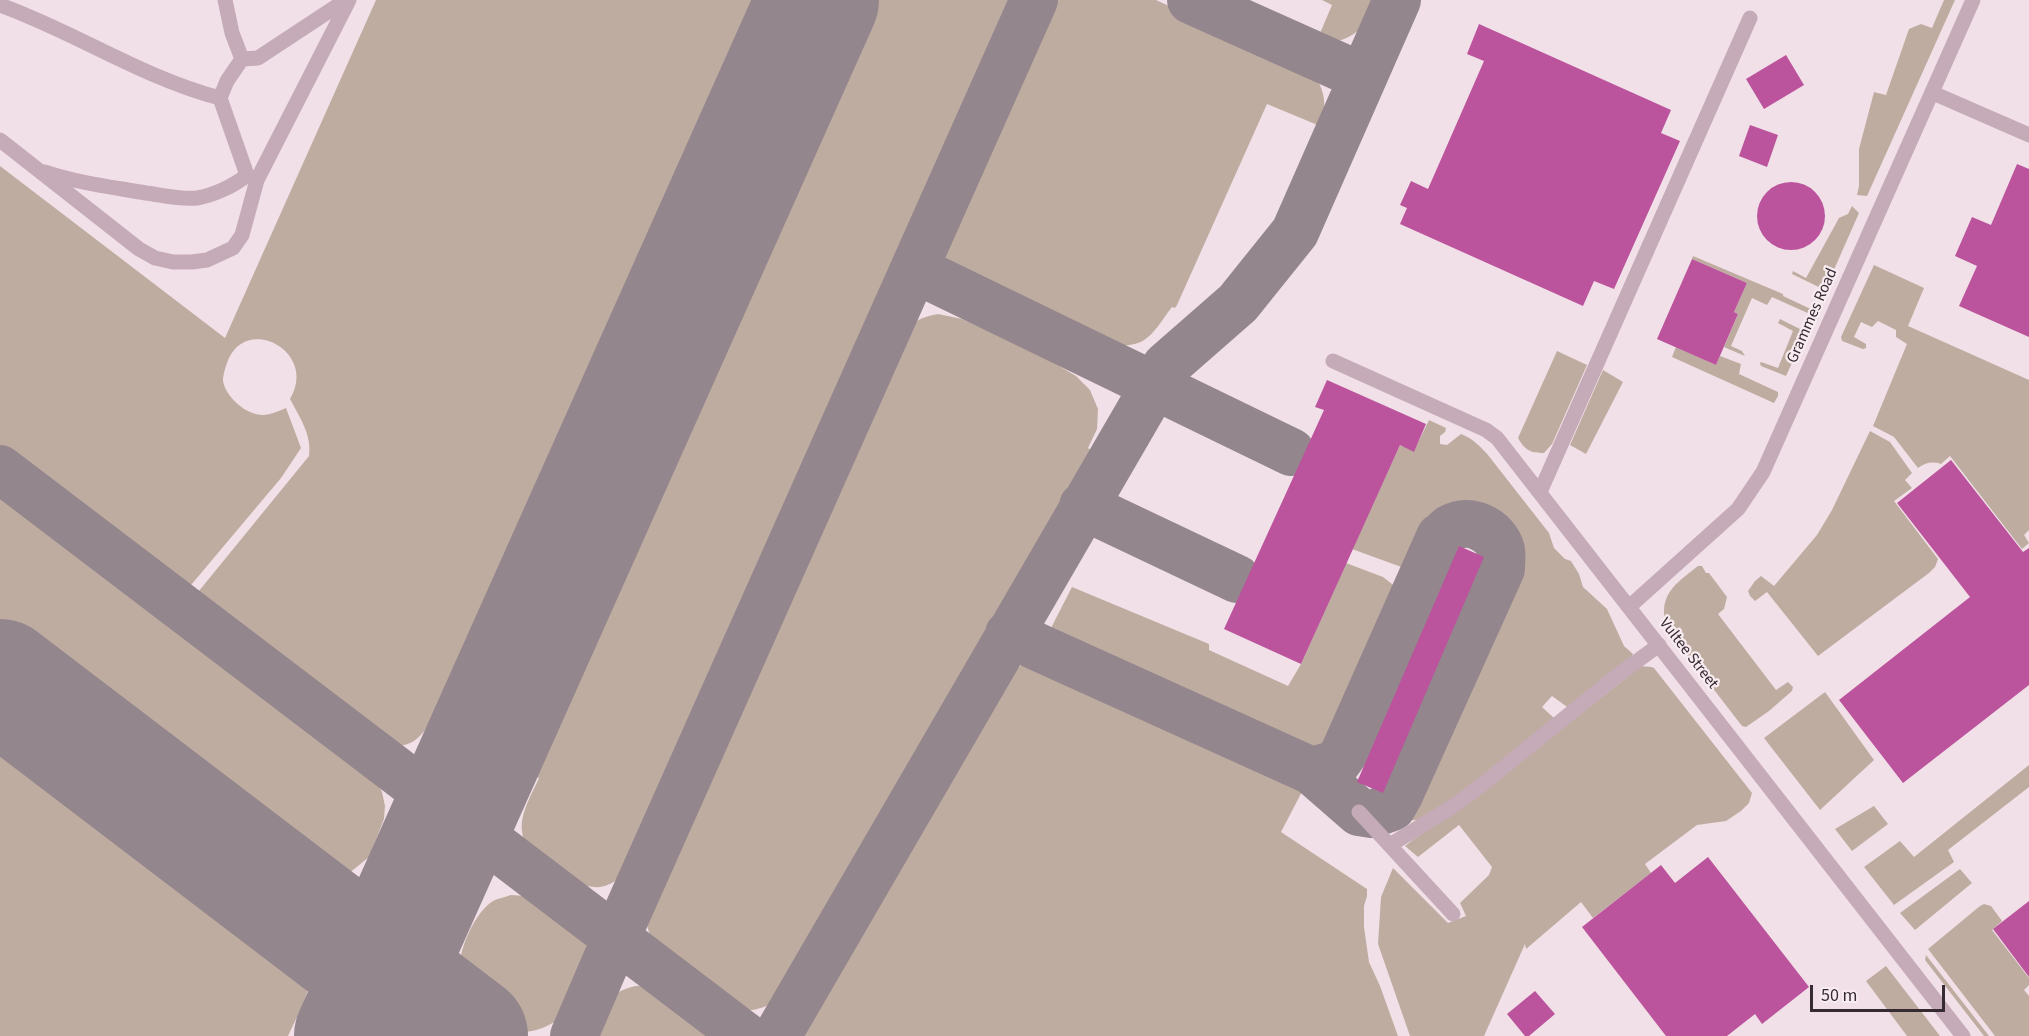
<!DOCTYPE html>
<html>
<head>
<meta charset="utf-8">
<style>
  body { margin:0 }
  #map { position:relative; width:2029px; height:1036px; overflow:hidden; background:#f1e0e7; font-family:"Source Sans 3",sans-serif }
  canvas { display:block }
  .scale { position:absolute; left:1810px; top:985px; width:135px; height:27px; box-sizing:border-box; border:3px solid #372b33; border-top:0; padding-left:8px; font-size:18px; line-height:21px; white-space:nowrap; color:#372b33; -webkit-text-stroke:4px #f9ecf1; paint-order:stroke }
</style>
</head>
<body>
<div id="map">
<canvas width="2029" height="1036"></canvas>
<div class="scale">50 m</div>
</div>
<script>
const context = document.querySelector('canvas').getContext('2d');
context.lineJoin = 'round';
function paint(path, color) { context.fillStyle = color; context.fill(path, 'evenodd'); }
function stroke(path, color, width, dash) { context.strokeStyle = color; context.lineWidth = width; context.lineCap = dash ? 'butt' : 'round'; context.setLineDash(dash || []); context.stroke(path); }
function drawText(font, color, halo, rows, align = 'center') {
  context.font = font + ' "Source Sans 3",sans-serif'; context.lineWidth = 4.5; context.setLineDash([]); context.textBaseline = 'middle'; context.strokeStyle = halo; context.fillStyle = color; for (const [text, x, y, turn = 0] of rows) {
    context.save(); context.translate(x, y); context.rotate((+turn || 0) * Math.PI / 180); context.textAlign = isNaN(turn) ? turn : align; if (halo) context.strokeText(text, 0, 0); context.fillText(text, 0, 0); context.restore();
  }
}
const green = new Path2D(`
  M376,0H783L454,739L427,727C416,744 401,751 383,741L194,597L309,456C312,435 300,418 290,399C319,352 245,312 227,363C225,368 223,376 223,381C226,398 248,416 264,415C272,414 279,411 286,408L301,448L281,478L186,591L0,449V166L225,338Z
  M852,0H1017L637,854C629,868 622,880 605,886C580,894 524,858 522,831C520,813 532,794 539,778L511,766Z
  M1050,0H1156L1303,67C1324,80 1329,103 1320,126L1267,104L1177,305L1175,308L1172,307C1163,318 1153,338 1138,343C1106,355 1033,318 1002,304C988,297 970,292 958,280C946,268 943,254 944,238Z
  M1322,0H1377C1373,9 1369,19 1363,26C1352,38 1332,47 1318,38L1332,5Z
  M1944,0H1955L1867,196L1857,195L1859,186V149L1874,92L1886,95L1909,29L1921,24L1932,28Z
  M1852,206L1859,213L1825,290L1792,274L1793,271L1806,278L1839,218L1848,214Z
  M1693,256L1783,294V296L1815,311L1816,313L1812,315L1772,297L1767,305L1752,298L1731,346L1742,351L1745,356L1724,347L1738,314L1734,312L1747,283L1692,259Z
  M1874,265L1924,288L1908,326L2029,380V530L2024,535L2029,543L2022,549L1950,456L1941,464C1933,461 1924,463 1918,468L1894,437L1873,426L1907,344L1896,337V330L1878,321L1872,327L1861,322L1854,337L1866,344V348L1863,349L1842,341L1841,337Z
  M938,314L962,319L1039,354L1076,376L1090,390L1098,409L1097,429L1088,448L1093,452L1004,600L1003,603L1006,605L778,1000C771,1004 761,1009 752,1010C728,1011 685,970 665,955L666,954C648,939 643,924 649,901L900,336C911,322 921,317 938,314Z
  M1780,319L1806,332L1786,376L1761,366L1760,363L1761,362L1778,368L1793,331L1778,323Z
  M1676,347L1716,365L1720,356L1741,364L1739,374L1778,392V396L1774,403L1672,357Z
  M1557,351L1587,365L1552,444L1544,453C1530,453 1525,450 1518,438Z
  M1603,370L1623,382L1586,454L1570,445Z
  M1429,420L1446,428L1445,432L1440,436V444L1447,445L1461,434C1472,438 1480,446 1488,455L1549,533L1554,548L1565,559L1571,561L1579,574L1583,587L1607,609L1624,646L1633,654L1630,659L1570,709L1552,696L1542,707L1555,719L1482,779L1424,819C1413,821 1408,821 1400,815L1511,568C1519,522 1482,518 1448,503L1414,578L1404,568L1352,549L1400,445L1414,451Z
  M1870,431L1890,442L1912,473L1905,480L1912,488L1894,501L1938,559L1935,567L1929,573L1818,656L1767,592L1755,601L1750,596L1748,591L1755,581L1761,576L1774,586L1817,535L1832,510Z
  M0,491L375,777L382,792L385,806L384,819L369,857L348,874L335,878L315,877L0,638Z
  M1346,563L1383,577L1406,595L1345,735C1327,751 1320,754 1295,752L1063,648C1054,641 1050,638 1052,626L1072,587L1209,644V650L1288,686L1301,664Z
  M1698,566H1702L1706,573H1709L1727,597L1724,609L1718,614L1776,690L1788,682L1793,687L1792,691L1769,711L1746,727L1742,726L1667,629C1657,595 1674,585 1698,566Z
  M1029,663L1041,665L1064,674L1306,784L1281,832L1367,889V896L1364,906V927L1369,962L1380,986L1398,1036H802V1025L1004,672Z
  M1641,666L1651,667L1654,668L1752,793L1749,803L1741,811L1726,821L1697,825L1645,864L1651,873L1593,918L1581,902L1526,949L1525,944L1484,1036H1410L1378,944L1381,897L1393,868L1448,923L1466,916L1460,903L1489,875L1492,867L1459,825L1418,857L1405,846C1424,831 1445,820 1464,806Z
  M1825,692L1874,760L1820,810L1764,738Z
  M0,716L298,942C323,976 303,1003 288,1036H0Z
  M2029,765V787L1948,850L1954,862L1894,905L1864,867L1900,841L1914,857Z
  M1874,806L1888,824L1852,851L1835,829Z
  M1960,869L1972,883L1915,930L1900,913Z
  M511,895L526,896L540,901L579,930L586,943L589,958L586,971L568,1011C557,1023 534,1035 517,1031L464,991C462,983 460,975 460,967C459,948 476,911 493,901C499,898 506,897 511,895Z
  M1984,904L1991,906L2002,921L1992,930L2029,978V985L2024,990L2029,996V1036H1995L1928,949L1980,906Z
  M1926,955L1989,1036H1984L1925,960Z
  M1886,966L1940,1036H1907L1866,981Z
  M635,986H650L657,990L719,1036H589C602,1007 602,995 635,986Z`);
const taxiway = new Path2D(`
  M1191,0L1363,77
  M914,269L1291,452
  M0,469L745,1036
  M1083,506L1237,579
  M1009,634L1312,771L1359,812L1372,814L1392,807L1399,795L1501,569C1501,563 1502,556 1501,550C1496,530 1469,517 1451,528C1447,530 1444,535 1440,537L1344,753L1336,764L1312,771
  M574,1036L616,938L1034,0
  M777,1036L1166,366L1238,303L1295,232L1397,0`);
const runway = new Path2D(`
  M0,680L467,1036
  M355,1036L818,0`);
const building = new Path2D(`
  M1479,24L1671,110L1661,133L1680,141L1614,289L1594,281L1583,306L1400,224L1407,208L1400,205L1411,181L1428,189L1484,61L1467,54Z
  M1786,55L1804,85L1764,109L1746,79Z
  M1750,125L1778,135L1767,167L1739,156Z
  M2017,164L2029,169V337L1959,306L1977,266L1955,256L1972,217L1991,225Z
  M1757 216a34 34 0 1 1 68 0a34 34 0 1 1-68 0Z
  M1692,259L1747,283L1734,312L1738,314L1716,365L1657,339Z
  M1327,380L1426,424L1414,452L1400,445L1301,664L1224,629L1324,410L1315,407Z
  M1951,460L2023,552L2029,548V685L1903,783L1839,700L1970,597L1897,503Z
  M1459,546L1484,557L1383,793L1357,782Z
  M1708,857L1809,987L1762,1024L1755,1014L1727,1036H1666L1582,927L1661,865L1675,883Z
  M2029,901V977L1993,929Z
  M1535,991L1555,1014L1529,1036H1525L1507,1014Z`);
const minor = new Path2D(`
  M225,0L232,33L242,59L227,81L220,98L247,175L256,180
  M0,5C75,32 143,78 220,98
  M242,59L258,58L346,0
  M1933,93L2029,135
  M0,140L139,249L155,258L173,262H192L207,260L233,248L242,235L257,180L349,0
  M45,172C78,183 112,187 146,193C162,195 180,200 197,198C214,195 234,186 247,175
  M1333,361L1486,430L1497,438L1963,1036
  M1540,492L1750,18
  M1629,607L1738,509L1763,472L1973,0
  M1359,812L1453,914
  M1390,845L1452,807L1483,784L1614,678L1659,645`);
const streetNames = [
  ["Grammes Road",1813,316,-66],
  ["Vultee Street",1688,654,52]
];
paint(green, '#bfaca1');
stroke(taxiway, '#94868d', 48);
stroke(runway, '#94868d', 122);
paint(building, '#bb539d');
stroke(minor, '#c5aab7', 15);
drawText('16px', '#372b33', '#f9ecf1', streetNames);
</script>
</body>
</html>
